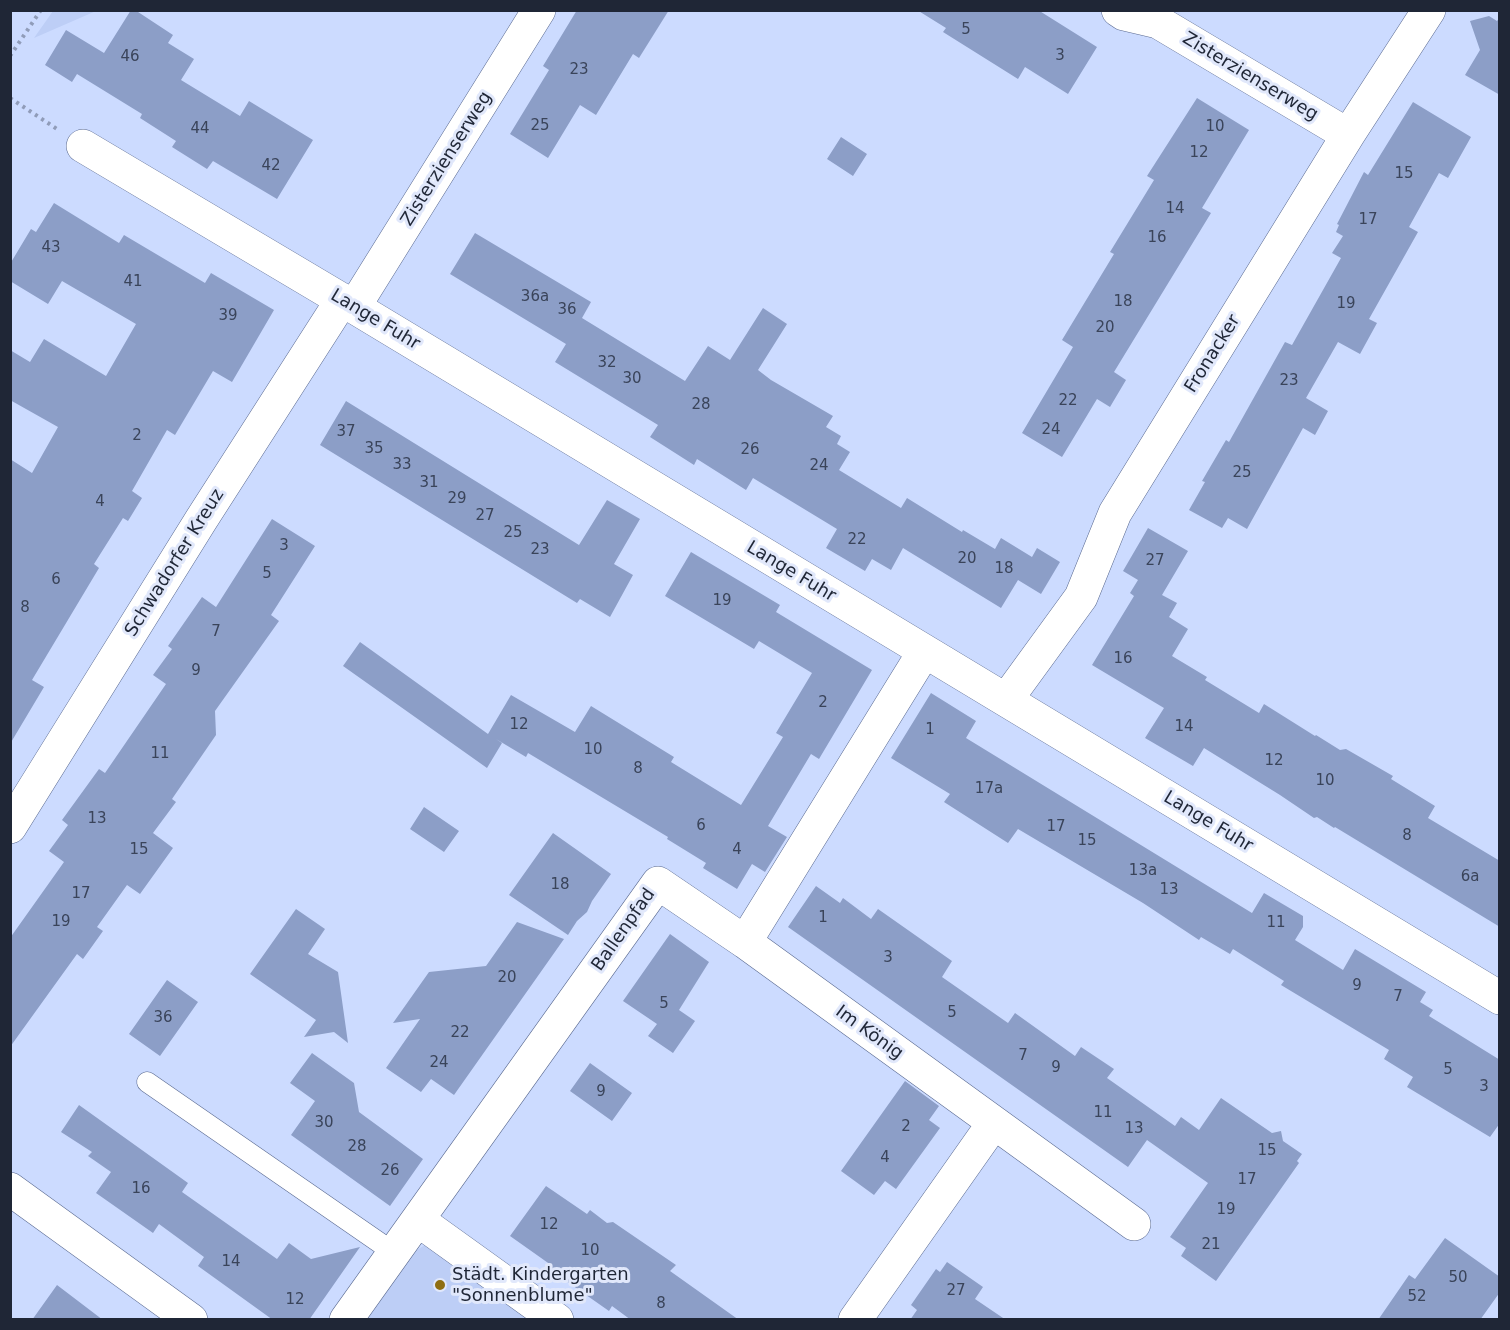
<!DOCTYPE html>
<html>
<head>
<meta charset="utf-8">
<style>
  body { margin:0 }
  #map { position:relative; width:1510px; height:1330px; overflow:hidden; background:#ccdbff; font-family:"DejaVu Sans",sans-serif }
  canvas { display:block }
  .frame { position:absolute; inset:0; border:12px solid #1f2636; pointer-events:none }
</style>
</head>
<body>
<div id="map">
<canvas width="1510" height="1330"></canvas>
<div class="frame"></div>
</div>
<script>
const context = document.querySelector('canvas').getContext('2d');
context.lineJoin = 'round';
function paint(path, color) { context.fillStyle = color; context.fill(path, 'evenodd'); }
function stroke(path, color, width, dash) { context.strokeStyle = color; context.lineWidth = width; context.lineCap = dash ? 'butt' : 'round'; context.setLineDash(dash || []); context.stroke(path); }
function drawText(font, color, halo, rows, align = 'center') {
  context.font = font + ' "DejaVu Sans",sans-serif'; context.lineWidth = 6; context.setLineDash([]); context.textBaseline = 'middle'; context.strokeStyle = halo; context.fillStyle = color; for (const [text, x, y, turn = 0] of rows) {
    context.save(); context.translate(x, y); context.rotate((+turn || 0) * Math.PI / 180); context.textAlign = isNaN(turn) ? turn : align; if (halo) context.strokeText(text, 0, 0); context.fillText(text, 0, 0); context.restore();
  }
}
const built = new Path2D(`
  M53,11V10L96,11L34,38Z
  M425,1245L537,1320H367L415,1251Z`);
const building = new Path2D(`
  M131,10H135L173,35L168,43L194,59L181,80L240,116L249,101L313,140L277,199L213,161L207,169L172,147L176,141L140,118L142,114L77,74L72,82L45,65L66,30L104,53Z
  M577,10H669L639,58L633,54L596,115L580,105L548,158L510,134L549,70L543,66Z
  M917,10H1038L1097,47L1068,94L1025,67L1018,79L943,32L946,28Z
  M1489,16L1497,21L1500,17V95L1465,75L1480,50L1470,21Z
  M1197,98L1249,130L1202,208L1211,213L1114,372L1126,380L1110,407L1097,399L1062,457L1022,433L1073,347L1062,340L1114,254L1110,252L1154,180L1147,176Z
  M1413,102L1471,137L1448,178L1439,173L1409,227L1418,232L1369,319L1377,323L1360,354L1338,342L1306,398L1328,411L1315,435L1303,428L1247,529L1228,518L1222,528L1189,510L1205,482L1202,481L1226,440L1229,442L1285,342L1292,345L1341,258L1332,253L1343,236L1336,232L1339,225L1337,224L1364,172L1368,175Z
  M841,137L867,154L853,176L827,159Z
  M54,203L119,243L124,235L205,283L211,273L274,310L232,382L213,371L175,435L167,430L132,491L142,498L128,521L123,518L94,564L99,568L32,680L44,687L10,744V459L32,473L58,427L10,400V350L30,362L44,339L106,376L136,324L62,281L48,304L10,281V264L31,229L36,232Z
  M475,233L591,302L582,318L685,381L708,346L730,360L763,308L787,324L758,370L771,380L833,416L826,427L841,436L837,444L850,452L839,470L901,508L907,498L962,532L963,530L995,549L1001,538L1032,557L1037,548L1060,562L1041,594L1018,580L1001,608L903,548L891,570L872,559L865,571L826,548L837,529L753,478L746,490L697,459L694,465L650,437L658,425L555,362L566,344L450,274Z
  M346,401L579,545L607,500L640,519L614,564L633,575L610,617L580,599L577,603L320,445Z
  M272,519L315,546L271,615L279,621L215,711L216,735L172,799L176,802L153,833L173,848L140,894L127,885L97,927L103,931L83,959L77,954L10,1047V938L64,862L49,851L68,825L62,820L99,769L105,773L166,684L153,675L172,649L168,646L202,597L216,607Z
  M1148,528L1188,551L1162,595L1177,603L1169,617L1188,629L1172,656L1207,677L1205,680L1259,713L1264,704L1315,736L1316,735L1340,750L1346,749L1393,776L1391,779L1435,806L1428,818L1500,861V927L1335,827L1334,828L1317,817L1314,818L1280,795L1204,748L1193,766L1145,738L1164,708L1092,665L1134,596L1130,593L1138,580L1123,571Z
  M691,552L780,605L776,612L872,670L819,759L811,754L768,826L787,837L765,872L752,864L737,889L703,868L706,863L667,839L668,837L528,753L526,757L496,739L502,743L487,768L343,666L360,642L488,734L511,695L575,732L591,706L674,757L671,762L741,805L783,737L776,733L812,673L759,641L754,649L665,596Z
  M931,693L976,721L966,738L1252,913L1264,893L1303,916V927L1295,940L1343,970L1355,949L1426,992L1420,1002L1433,1010L1429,1016L1500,1060V1123L1490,1137L1407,1087L1413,1077L1384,1059L1389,1050L1281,985L1284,981L1233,949L1230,954L1201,937L1199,940L1143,903L1018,829L1008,843L944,802L950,794L891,758Z
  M424,807L459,831L444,852L410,829Z
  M553,833L611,874L592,901L587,912L577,921L568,935L509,895Z
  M816,886L840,903L843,898L871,919L878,909L952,961L942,977L1008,1023L1015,1013L1075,1056L1081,1047L1114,1069L1107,1078L1175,1126L1181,1117L1199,1130L1221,1098L1272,1133L1281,1131L1283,1141L1302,1154L1297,1161L1299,1163L1216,1281L1181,1256L1186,1248L1170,1237L1208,1183L1147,1140L1128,1167L788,927Z
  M296,909L325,929L308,954L338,972L348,1043L334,1032L304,1037L316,1020L250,974Z
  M517,922L564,939L454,1095L431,1079L421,1092L386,1068L420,1019L393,1023L429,972L486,966Z
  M670,934L709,962L679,1010L695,1021L673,1053L648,1036L657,1024L623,1001Z
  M167,980L198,1002L160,1056L129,1034Z
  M312,1053L354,1083L359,1112L423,1159L390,1206L291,1135L315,1101L290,1083Z
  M590,1063L632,1093L612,1121L570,1091Z
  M905,1081L939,1106L929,1120L940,1128L896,1189L885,1181L874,1195L841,1171Z
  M79,1105L188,1183L182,1192L277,1259L289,1243L311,1259L360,1247L309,1320H273L198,1266L204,1257L159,1224L153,1233L96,1193L111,1172L88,1156L92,1152L61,1132Z
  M546,1186L587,1214L590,1210L607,1223L613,1222L676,1265L670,1271L739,1320H631L612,1306L609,1311L549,1269L551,1265L510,1236Z
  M1445,1238L1500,1277V1292L1480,1320H1378L1409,1275L1415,1279Z
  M947,1262L983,1287L975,1299L1006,1320H910L917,1310L911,1305L936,1269L940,1272Z
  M57,1285L103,1320H32Z`);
const path = new Path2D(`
  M10,56L41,10
  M10,98L57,129`);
const lane = new Path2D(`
  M147,1082L393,1252`);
const street = new Path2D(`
  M1118,10L1124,14L1158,22L1348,135
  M83,146L354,307L1500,998
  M354,307L539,10
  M1006,700L1081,597L1115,513L1348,135L1429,10
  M10,827L201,520L342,300
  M745,942L1134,1224
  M10,1189L191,1320
  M418,1220L557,1320
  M346,1320L658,883L745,942L924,652
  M855,1320L993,1124`);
const markers = [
  [440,1285,6,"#8f6e12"]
];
const numberNames = [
  ["5",966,30],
  ["3",1060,56],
  ["46",130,57],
  ["23",579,70],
  ["25",540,126],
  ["10",1215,127],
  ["44",200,129],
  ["12",1199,153],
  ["42",271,166],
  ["15",1404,174],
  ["14",1175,209],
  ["17",1368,220],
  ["16",1157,238],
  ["43",51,248],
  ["41",133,282],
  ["36a",535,297],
  ["18",1123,302],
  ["19",1346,304],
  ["36",567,310],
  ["39",228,316],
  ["20",1105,328],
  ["32",607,363],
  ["30",632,379],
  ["23",1289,381],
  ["22",1068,401],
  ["28",701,405],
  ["24",1051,430],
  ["37",346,432],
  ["2",137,436],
  ["35",374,449],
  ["26",750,450],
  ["33",402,465],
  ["24",819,466],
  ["25",1242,473],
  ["31",429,483],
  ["29",457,499],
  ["4",100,502],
  ["27",485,516],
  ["25",513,533],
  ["22",857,540],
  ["3",284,546],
  ["23",540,550],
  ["20",967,559],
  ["27",1155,561],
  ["18",1004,569],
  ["5",267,574],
  ["6",56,580],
  ["19",722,601],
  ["8",25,608],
  ["7",216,632],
  ["16",1123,659],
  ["9",196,671],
  ["2",823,703],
  ["12",519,725],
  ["14",1184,727],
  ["1",930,730],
  ["10",593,750],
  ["11",160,754],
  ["12",1274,761],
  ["8",638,769],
  ["10",1325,781],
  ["17a",989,789],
  ["13",97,819],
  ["6",701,826],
  ["17",1056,827],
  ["8",1407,836],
  ["15",1087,841],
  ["15",139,850],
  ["4",737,850],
  ["13a",1143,871],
  ["6a",1470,877],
  ["18",560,885],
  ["13",1169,890],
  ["17",81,894],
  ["1",823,918],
  ["19",61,922],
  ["11",1276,923],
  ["3",888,958],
  ["20",507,978],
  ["9",1357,986],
  ["7",1398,997],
  ["5",664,1004],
  ["5",952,1013],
  ["36",163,1018],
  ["22",460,1033],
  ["7",1023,1056],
  ["24",439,1063],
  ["9",1056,1068],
  ["5",1448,1070],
  ["3",1484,1087],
  ["9",601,1092],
  ["11",1103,1113],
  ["30",324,1123],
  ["2",906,1127],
  ["13",1134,1129],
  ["28",357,1147],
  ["15",1267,1151],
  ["4",885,1158],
  ["26",390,1171],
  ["17",1247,1180],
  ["16",141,1189],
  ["19",1226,1210],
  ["12",549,1225],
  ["21",1211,1245],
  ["10",590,1251],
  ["14",231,1262],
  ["50",1458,1278],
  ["27",956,1291],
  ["52",1417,1297],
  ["12",295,1300],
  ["8",661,1304]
];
const streetNames = [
  ["Zisterzienserweg",1250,77,31],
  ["Zisterzienserweg",447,159,-58],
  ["Lange Fuhr",375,320,31],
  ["Fronacker",1213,354,-58],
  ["Schwadorfer Kreuz",175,563,-58],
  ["Lange Fuhr",791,572,31],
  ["Lange Fuhr",1208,822,31],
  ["Ballenpfad",624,930,-55],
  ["Im König",869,1033,36]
];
const poiNames = [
  ["Städt. Kindergarten",452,1275],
  ["\"Sonnenblume\"",452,1296]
];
paint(built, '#bdcef6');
paint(building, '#8c9ec7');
stroke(lane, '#596990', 21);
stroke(street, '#596990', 34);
stroke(path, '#909cb9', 4, [3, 4.5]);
stroke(lane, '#fff', 20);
stroke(street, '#fff', 33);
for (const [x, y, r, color] of markers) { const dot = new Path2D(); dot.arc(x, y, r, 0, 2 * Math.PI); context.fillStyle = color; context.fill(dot); stroke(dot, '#e1e8fb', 2); }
drawText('15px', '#3a445a', null, numberNames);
drawText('18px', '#1f2636', '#e1e8fb', streetNames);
drawText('18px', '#1f2636', '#e1e8fb', poiNames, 'left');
</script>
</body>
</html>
